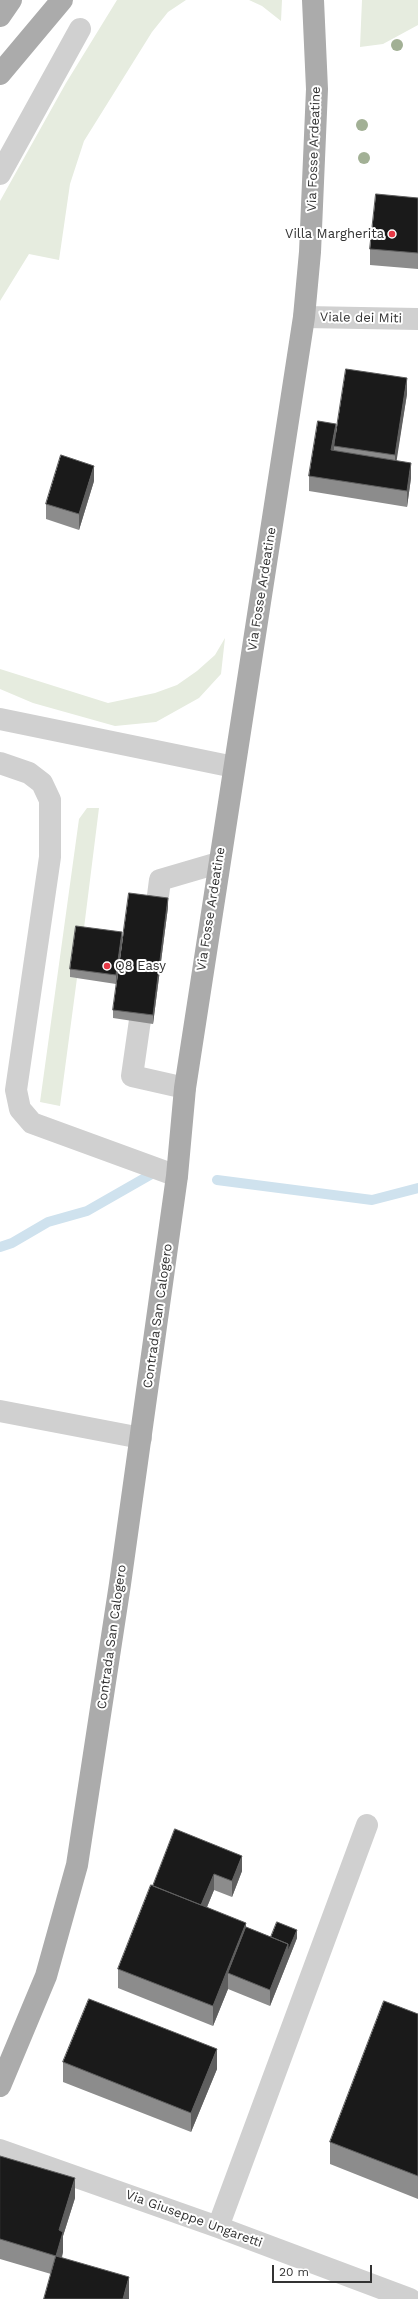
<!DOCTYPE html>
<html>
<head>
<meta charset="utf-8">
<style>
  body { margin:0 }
  #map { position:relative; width:418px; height:2299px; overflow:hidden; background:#fff; font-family:"Work Sans",sans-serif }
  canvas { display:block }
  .scale { position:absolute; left:272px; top:2265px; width:100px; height:18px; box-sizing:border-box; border:2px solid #333; border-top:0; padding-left:5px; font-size:12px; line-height:14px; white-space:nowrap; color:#333; -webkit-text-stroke:3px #fff; paint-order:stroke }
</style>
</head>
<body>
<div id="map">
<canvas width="418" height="2299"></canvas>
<div class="scale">20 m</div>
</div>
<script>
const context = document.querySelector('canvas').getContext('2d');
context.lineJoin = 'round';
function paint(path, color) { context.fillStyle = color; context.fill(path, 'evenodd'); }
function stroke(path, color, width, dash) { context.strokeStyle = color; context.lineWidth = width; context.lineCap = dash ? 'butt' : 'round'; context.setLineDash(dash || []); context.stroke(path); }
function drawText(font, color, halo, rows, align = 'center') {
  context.font = font + ' "Work Sans",sans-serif'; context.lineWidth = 4; context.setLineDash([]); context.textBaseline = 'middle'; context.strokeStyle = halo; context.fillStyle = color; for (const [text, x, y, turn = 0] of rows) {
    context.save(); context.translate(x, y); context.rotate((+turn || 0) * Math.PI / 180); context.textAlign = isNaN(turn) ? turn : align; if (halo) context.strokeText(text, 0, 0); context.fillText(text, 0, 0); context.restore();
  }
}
const green = new Path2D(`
  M117,0H186L168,12L152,32L84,141L70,184L59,260L29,254L0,301V201L66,83Z
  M249,0H282L281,21L262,6Z
  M362,0H418V25L383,44L360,47Z
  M225,638L221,674L199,698L156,722L115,726L33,703L0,689V669L108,703L155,693L177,685L197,671L215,655Z
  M87,808H99L83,936L70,977L77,978L60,1106L40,1102L79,819Z`);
const stream = new Path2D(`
  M217,1180L372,1200L418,1188
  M0,1247L12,1243L48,1222L87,1211L150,1175`);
const minor = new Path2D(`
  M0,174L80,29
  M304,317L418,319
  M0,719L234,767
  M0,763L29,773L42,783L50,800V857L16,1090L20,1109L32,1123L177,1176
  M154,927L160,880L218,863
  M144,992L132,1076L185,1088
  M0,1411L141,1438
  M0,2150L218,2227L410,2299
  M218,2227L367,1825`);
const major = new Path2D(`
  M0,16L11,0
  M0,74L62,0
  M0,2086L46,1976L77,1865L120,1584L177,1176L185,1088L304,317L310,252L317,89L313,0`);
const trees = [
  [397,45],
  [362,125],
  [364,158]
];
const wall = new Path2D(`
  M418,198V269L370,265V249Z
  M407,394L396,460L411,478L407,507L309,491V476L336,436Z
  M94,481L79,530L46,519V504Z
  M168,907L153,1024L113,1018V1010Z
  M122,941L116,984L70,977V969Z
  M175,1829L242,1871L232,1897L214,1890L207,1907L246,1927L271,1937L297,1938L270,2006L228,1989L213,2026L118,1988V1969L153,1886Z
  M418,2014V2199L330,2164V2142Z
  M63,2062L217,2069L191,2132L63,2082Z
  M0,2156L75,2198L63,2236V2252L62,2258L129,2297V2299H44L51,2274L0,2259Z`);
const shadedWall = new Path2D(`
  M407,378V394L395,471V455Z
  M336,424V440L334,446V449L331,466V450Z
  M411,463V478L407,507V491Z
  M94,466V481L79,530V514Z
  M168,898V907L153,1024V1015Z
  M122,932V941L116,984V975Z
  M242,1856V1871L232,1897V1881Z
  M214,1874V1890L200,1924V1908Z
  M246,1923V1943L228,1973V1989L213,2026V2006Z
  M297,1930V1938L270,2006V1990L288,1944Z
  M217,2049V2069L191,2132V2113Z
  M75,2178V2198L63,2236V2252L56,2276V2256L59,2230Z
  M129,2277V2299H123Z`);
const building = new Path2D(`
  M376,194L418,198V253L370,249Z
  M346,369L407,378L395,455L334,446Z
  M318,421L336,424L331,450L411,463L407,491L309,476Z
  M61,455L94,466L79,514L46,504Z
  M129,893L168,898L153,1015L113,1010Z
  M76,926L122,932L116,975L70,969Z
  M175,1829L242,1856L232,1881L214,1874L201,1905L153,1886Z
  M151,1885L246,1923L213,2006L118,1969Z
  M277,1922L297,1930L288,1951V1944L271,1937Z
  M246,1927L288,1944L270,1990L228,1973Z
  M89,1999L217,2049L191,2113L63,2062Z
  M384,2001L418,2014V2176L330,2142Z
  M0,2156L75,2178L59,2230L63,2232L56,2256L0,2239Z
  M56,2256L129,2277L123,2299H44Z`);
const markers = [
  [392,234,4,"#e63946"],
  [107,966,4,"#e63946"]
];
const streetNames = [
  ["Via Fosse Ardeatine",314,149,-88],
  ["Viale dei Miti",361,318,1],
  ["Via Fosse Ardeatine",262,589,-81],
  ["Via Fosse Ardeatine",211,909,-81],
  ["Contrada San Calogero",158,1316,-82],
  ["Contrada San Calogero",112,1637,-82],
  ["Via Giuseppe Ungaretti",194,2219,20]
];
const poiNames = [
  ["Villa Margherita",384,234],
  ["Q8 Easy",115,966,"left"]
];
paint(green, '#e6ecdf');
stroke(stream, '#cfe2ee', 10);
stroke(minor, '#d0d0d0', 22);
stroke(major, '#ababab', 22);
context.fillStyle = '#a2b095';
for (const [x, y] of trees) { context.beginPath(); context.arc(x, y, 6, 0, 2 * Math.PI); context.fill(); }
paint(wall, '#8c8c8c');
paint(shadedWall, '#5f5f5f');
paint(building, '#1a1a1a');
stroke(building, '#5f5f5f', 1);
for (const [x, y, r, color] of markers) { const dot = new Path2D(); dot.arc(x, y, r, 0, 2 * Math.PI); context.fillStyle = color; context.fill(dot); stroke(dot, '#fff', 1.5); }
drawText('13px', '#333', '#fff', streetNames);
drawText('13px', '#333', '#fff', poiNames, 'right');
</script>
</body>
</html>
